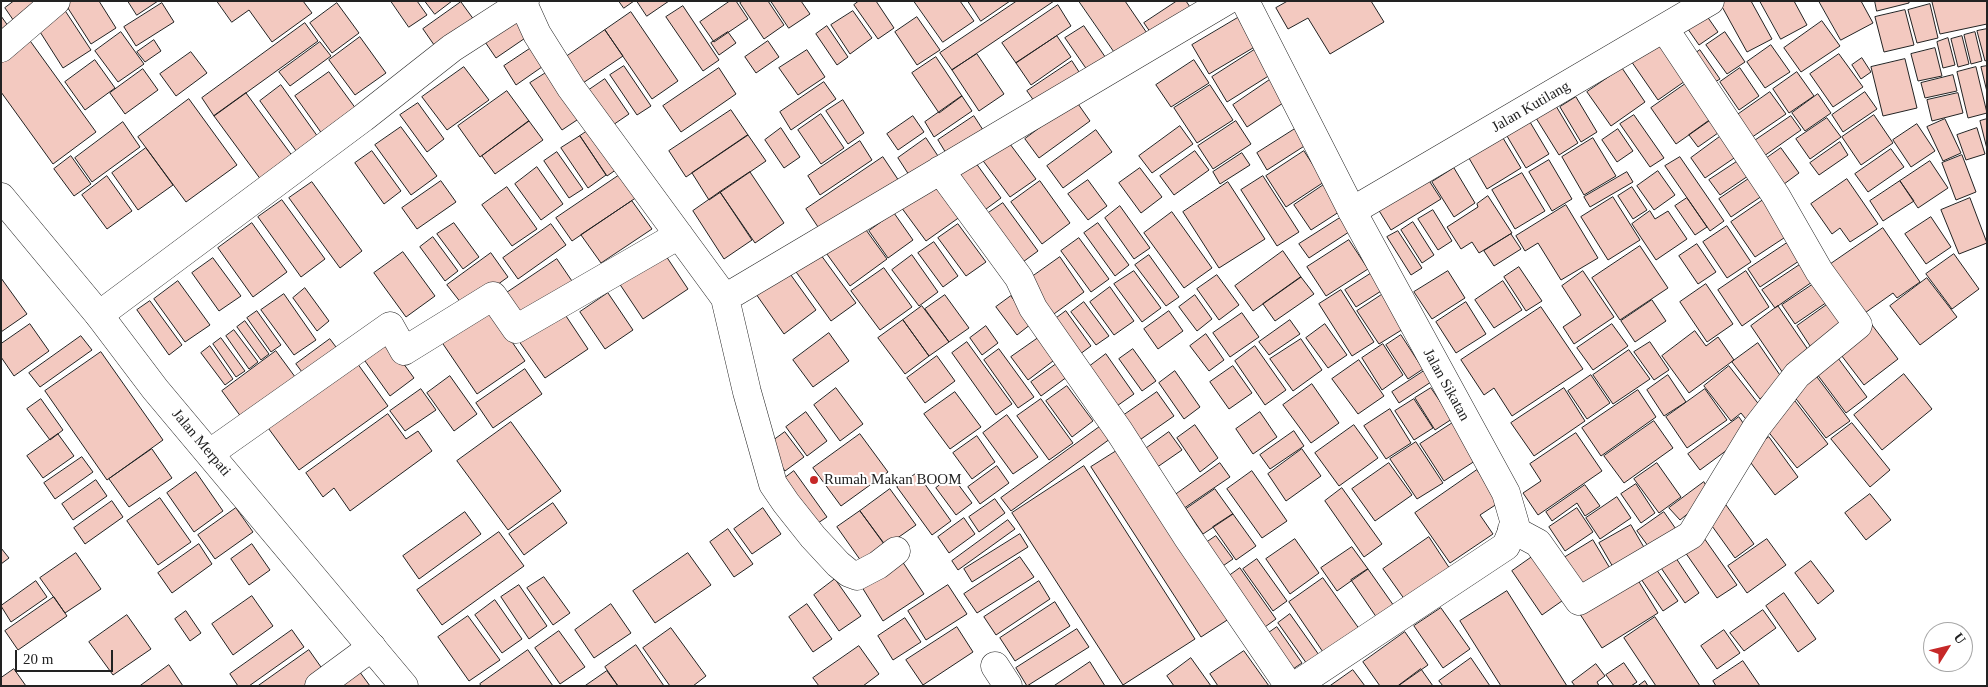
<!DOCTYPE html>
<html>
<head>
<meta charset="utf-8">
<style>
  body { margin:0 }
  #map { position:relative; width:1988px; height:687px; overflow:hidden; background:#fff; font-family:"Times New Roman",serif }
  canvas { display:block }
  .frame { position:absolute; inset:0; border:2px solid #222; pointer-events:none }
  .north { position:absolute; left:1923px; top:622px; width:50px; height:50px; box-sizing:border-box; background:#fff; border:1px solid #a7a7a7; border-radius:50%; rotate:54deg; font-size:14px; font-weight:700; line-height:20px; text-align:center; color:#222 }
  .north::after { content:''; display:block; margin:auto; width:18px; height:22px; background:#c62828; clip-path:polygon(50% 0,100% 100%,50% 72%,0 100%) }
  .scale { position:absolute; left:15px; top:650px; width:98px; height:22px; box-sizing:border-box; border:2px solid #222; border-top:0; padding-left:6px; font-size:15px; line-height:18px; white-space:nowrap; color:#222; -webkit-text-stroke:4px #fff; paint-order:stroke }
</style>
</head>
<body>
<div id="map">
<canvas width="1988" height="687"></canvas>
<div class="frame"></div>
<div class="north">U</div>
<div class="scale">20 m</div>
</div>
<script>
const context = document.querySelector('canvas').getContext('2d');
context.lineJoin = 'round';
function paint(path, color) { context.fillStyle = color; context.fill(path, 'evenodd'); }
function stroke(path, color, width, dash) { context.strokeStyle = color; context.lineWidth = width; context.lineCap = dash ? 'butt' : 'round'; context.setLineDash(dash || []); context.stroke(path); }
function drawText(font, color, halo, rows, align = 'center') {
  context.font = font + ' "Times New Roman",serif'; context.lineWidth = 4; context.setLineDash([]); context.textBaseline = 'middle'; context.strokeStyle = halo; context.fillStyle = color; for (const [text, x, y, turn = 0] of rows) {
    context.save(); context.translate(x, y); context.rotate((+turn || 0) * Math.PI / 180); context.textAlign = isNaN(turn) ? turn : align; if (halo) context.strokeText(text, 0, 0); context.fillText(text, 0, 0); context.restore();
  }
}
const building = new Path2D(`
  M14,1H52L18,27L5,8Z
  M99,1L116,28L91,44L64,2Z
  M128,1H158L137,15Z
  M217,1H303L312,13L272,42L249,10L232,22Z
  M391,1H417L427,15L409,27Z
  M425,1H452L435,14Z
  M619,1H634L624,8Z
  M637,1H669L647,16Z
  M730,1H736L748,19L714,42L700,22Z
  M743,1H768L784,25L764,39L740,3Z
  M771,1H801L810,14L789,28Z
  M859,1H876L894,28L878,39L854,5Z
  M914,1H960L974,21L943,42Z
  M968,1H1010L981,21Z
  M1017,1H1054L952,70L940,53Z
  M1079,1H1125L1151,39L1120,60Z
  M1177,1H1186L1194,13L1155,39L1144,23Z
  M1288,1H1371L1384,22L1330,54L1308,18L1288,29L1276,8Z
  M1724,1H1751L1772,39L1747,52L1720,3Z
  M1760,1H1794L1807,25L1781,39Z
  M1819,1H1861L1873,23L1841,40Z
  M1875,1H1909V3L1877,11Z
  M1937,1H1987V24L1940,34L1932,2Z
  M461,2L477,24L439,52L423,29Z
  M162,3L174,22L136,46L124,27Z
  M337,3L359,33L332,53L310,23Z
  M1930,4L1938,38L1917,43L1908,10Z
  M1058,5L1071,26L1016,63L1002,43Z
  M62,6L91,50L63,68L35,24Z
  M683,6L719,60L703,71L666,17Z
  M1702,9L1718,32L1699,45L1683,22Z
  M1905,10L1914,45L1884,52L1875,17Z
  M519,11L534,32L496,58L481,36Z
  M853,11L872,38L850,54L831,25Z
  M631,12L678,81L652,99L605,30Z
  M1246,13L1263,42L1209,74L1192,45Z
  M1,16L11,30L1,37Z
  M917,17L940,50L917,65L895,32Z
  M1822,21L1840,46L1801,72L1784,48Z
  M305,23L318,41L214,116L202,98Z
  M827,26L848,57L837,65L816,34Z
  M1084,26L1110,64L1092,77L1065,38Z
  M1987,29V60L1985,61L1977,31Z
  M605,30L623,56L577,87L560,61Z
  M121,32L144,64L118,82L95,51Z
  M728,32L736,43L719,55L711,43Z
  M1725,32L1745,62L1727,74L1706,45Z
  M1975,32L1982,61L1971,64L1964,35Z
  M1057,36L1071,57L1031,85L1016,63Z
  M1962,36L1969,64L1958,67L1951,39Z
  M360,37L386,73L355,95L329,60Z
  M1659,37L1688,79L1658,100L1629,58Z
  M28,38L96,132L53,164L1,92V58Z
  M1948,38L1955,65L1943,68L1937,42Z
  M154,40L161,51L145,62L137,52Z
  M768,41L779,57L756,73L745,57Z
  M320,42L331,56L290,86L279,72Z
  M537,44L549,62L516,85L504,66Z
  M1262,45L1278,70L1227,102L1212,77Z
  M1771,45L1790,72L1765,88L1747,62Z
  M1935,48L1942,76L1918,81L1911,54Z
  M807,50L825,77L798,95L779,68Z
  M1700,50L1720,79L1715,82L1686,60Z
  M191,52L207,73L176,96L160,74Z
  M977,54L1004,94L979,111L952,70Z
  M1839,54L1863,87L1833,107L1810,74Z
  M936,57L962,96L939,113L912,73Z
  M1862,58L1871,72L1861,79L1852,65Z
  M1905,59L1917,108L1883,116L1871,67Z
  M95,60L115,88L85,110L65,82Z
  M1194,60L1209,83L1171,107L1156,85Z
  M1072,61L1083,78L1039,108L1027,91Z
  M624,66L651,106L637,115L610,75Z
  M1987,66V92L1981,67Z
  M464,67L489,100L447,130L422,97Z
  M1976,67L1987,113L1968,118L1957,72Z
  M719,68L736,94L681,132L663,106Z
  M1622,68L1645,102L1611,126L1587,92Z
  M1740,68L1759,96L1739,110L1720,82Z
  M143,69L158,90L125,114L110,93Z
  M552,69L583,116L562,130L530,83Z
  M329,72L359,113L325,138L295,96Z
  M1797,72L1814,96L1789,113L1773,89Z
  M1953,75L1957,91L1925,98L1921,83Z
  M605,79L629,114L610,127L586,92Z
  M1271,79L1286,101L1247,127L1233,105Z
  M1691,80L1716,116L1676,144L1651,108Z
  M824,82L836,99L791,130L780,112Z
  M281,85L323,144L302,159L260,101Z
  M1210,85L1233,120L1197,143L1174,108Z
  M507,91L529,121L480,157L458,126Z
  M1770,92L1786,114L1745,142L1730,120Z
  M1865,92L1877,109L1843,132L1832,115Z
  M246,93L296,161L264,184L214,116Z
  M1958,93L1963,113L1932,121L1927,100Z
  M1818,94L1831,113L1805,131L1792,113Z
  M962,96L972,111L934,137L925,122Z
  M1576,97L1597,132L1581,142L1560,107Z
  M189,99L237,165L186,202L138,137Z
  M843,100L864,133L848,144L826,111Z
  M1076,101L1090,121L1039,158L1025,139Z
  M418,103L444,139L427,152L400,115Z
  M1556,106L1578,143L1559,155L1536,118Z
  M731,110L748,135L686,177L669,151Z
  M821,114L844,148L821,164L798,130Z
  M1634,115L1664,158L1650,167L1620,124Z
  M1874,115L1893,143L1861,165L1842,137Z
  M913,116L924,132L898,150L887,134Z
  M974,116L985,133L949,158L938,140Z
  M1791,116L1801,130L1757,161L1747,146Z
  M1527,117L1549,154L1526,168L1504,131Z
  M1827,118L1841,137L1810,159L1796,139Z
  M1945,119L1961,153L1943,161L1927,127Z
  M1987,119V149L1980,121Z
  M1710,120L1718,133L1698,147L1689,135Z
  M529,121L543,140L495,174L482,156Z
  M1236,121L1251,144L1213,169L1198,146Z
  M123,122L140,147L92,182L75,158Z
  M1917,124L1935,151L1911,167L1893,140Z
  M1180,126L1193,144L1152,173L1139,156Z
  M401,127L437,176L411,195L375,145Z
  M593,127L620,167L607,176L580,136Z
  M1298,127L1309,143L1267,170L1257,153Z
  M781,128L800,157L784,168L765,140Z
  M1977,128L1985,154L1966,160L1957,135Z
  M1618,129L1633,151L1617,162L1602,140Z
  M1096,130L1112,152L1063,188L1047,166Z
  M1500,133L1521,168L1487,189L1466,153Z
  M1725,133L1740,154L1705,178L1691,158Z
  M748,135L766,161L709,200L692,173Z
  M580,136L606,175L588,188L561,148Z
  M926,138L938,156L909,175L898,158Z
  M1593,138L1616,176L1584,195L1562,157Z
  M1007,140L1036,179L1010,197L981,158Z
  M860,141L872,160L820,195L808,176Z
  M1840,142L1848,155L1819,175L1810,163Z
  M146,148L173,185L138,210L112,173Z
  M1781,148L1799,173L1776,190L1757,165Z
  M1891,149L1904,167L1868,192L1855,174Z
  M372,151L401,191L384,204L355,163Z
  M1195,151L1209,170L1174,195L1160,176Z
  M1304,151L1324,182L1286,207L1266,176Z
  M557,152L583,189L569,198L544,161Z
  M1242,153L1250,165L1220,184L1213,172Z
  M1962,155L1976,192L1956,200L1942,163Z
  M71,156L91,184L74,196L54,169Z
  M883,157L899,181L822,233L806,209Z
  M1680,157L1724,221L1710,231L1665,166Z
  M973,159L1001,198L978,215L950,175Z
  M1741,159L1751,174L1720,195L1709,180Z
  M1549,160L1572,199L1552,211L1529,172Z
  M1930,161L1948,188L1918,208L1900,181Z
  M537,167L563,204L541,220L515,184Z
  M1140,168L1162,197L1141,213L1119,183Z
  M1454,168L1475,203L1454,217L1432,182Z
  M1658,171L1675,195L1654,210L1637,186Z
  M750,172L784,223L755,243L720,192Z
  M1627,172L1633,182L1590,207L1584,197Z
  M1522,173L1545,211L1515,229L1492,190Z
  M621,174L637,197L572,241L556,218Z
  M107,176L132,211L107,229L82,195Z
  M1263,176L1299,232L1277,246L1241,190Z
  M1750,178L1762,196L1731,217L1719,199Z
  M1428,179L1441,199L1391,230L1378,209Z
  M1847,179L1878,224L1850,242L1840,228L1832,234L1811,204Z
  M938,180L964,214L926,241L901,207Z
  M1088,180L1107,206L1088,220L1068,194Z
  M441,181L456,202L417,229L402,208Z
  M1040,181L1070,223L1042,244L1011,202Z
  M1900,181L1914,201L1883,221L1870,201Z
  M312,182L362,251L340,268L289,198Z
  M1228,182L1265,239L1219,268L1183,212Z
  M1325,184L1342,210L1311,230L1294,205Z
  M507,187L537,229L512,246L482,205Z
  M1632,187L1647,210L1633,219L1618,196Z
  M720,192L752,240L724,259L693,211Z
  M1488,196L1512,233L1479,253L1472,242L1461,249L1447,227L1478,207L1477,204Z
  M1613,197L1640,240L1608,260L1581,217Z
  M1687,198L1707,227L1695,235L1675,206Z
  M1766,198L1790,234L1755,257L1731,222Z
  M1970,198L1987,243L1959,254L1941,210Z
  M282,200L325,259L301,277L258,217Z
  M632,201L652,229L601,263L581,235Z
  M1003,203L1038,251L1016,267L981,218Z
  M1566,205L1598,258L1561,280L1538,243L1525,251L1516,236Z
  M1120,206L1150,248L1134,259L1105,218Z
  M1433,210L1452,241L1438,250L1418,219Z
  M1650,211L1655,219L1668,211L1687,239L1656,260L1632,224Z
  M1172,212L1212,268L1184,288L1144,233Z
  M894,213L913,240L888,258L869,231Z
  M1343,216L1352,230L1309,258L1299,244Z
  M1931,217L1951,247L1926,264L1905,234Z
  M1413,222L1434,255L1422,263L1401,230Z
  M252,223L287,272L253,297L218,248Z
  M454,223L479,257L463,269L437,234Z
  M861,223L887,259L850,286L824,250Z
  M1098,223L1129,265L1115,276L1084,233Z
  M551,224L566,245L518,279L503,258Z
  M958,224L986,262L966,276L938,238Z
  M1727,226L1751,262L1727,278L1703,242Z
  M1883,228L1920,282L1897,298L1893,293L1855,320L1822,270Z
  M1398,231L1422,268L1411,275L1387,237Z
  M1511,234L1521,249L1494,266L1484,251Z
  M433,237L458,271L445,281L420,247Z
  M1079,238L1109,279L1091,292L1061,251Z
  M1349,240L1368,269L1326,296L1307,267Z
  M934,242L958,276L943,287L918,253Z
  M1787,243L1799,261L1760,287L1748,269Z
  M1697,244L1716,272L1698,284L1679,256Z
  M1640,246L1668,288L1620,320L1592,278Z
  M818,251L856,303L831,321L794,269Z
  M1283,251L1301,277L1253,311L1235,286Z
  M403,252L435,296L406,317L374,273Z
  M491,253L508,277L465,308L447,285Z
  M664,253L688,289L643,319L619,283Z
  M1954,254L1979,289L1952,309L1926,274Z
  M912,255L938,292L919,306L892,270Z
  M1149,255L1179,297L1166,306L1135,265Z
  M1060,257L1084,292L1047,319L1022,284Z
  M213,258L241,296L219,311L192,273Z
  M557,259L574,284L516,323L499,298Z
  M1801,264L1812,282L1775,308L1762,290Z
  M1519,267L1542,301L1526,311L1504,277Z
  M884,268L912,307L880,330L851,291Z
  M1378,269L1389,286L1356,307L1345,290Z
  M788,271L816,310L784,334L756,294Z
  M1134,271L1161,308L1142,322L1114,284Z
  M1448,271L1465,298L1432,319L1414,292Z
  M1583,271L1614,317L1574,344L1563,327L1581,315L1562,286Z
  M1746,271L1769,307L1742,326L1718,290Z
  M1217,275L1239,305L1219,320L1197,289Z
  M1301,277L1314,294L1275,321L1263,304Z
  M1,278L27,314L1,332Z
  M1927,278L1957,317L1920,345L1890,306Z
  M1821,279L1833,298L1795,324L1782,305Z
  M178,281L210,325L185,342L154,299Z
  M1503,281L1522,310L1494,328L1475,300Z
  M1706,284L1733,324L1707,342L1680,302Z
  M1110,287L1134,321L1114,335L1090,302Z
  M305,288L329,321L317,331L293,298Z
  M1341,290L1374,342L1352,356L1319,304Z
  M1386,292L1408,326L1379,344L1357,311Z
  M608,293L633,330L605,349L580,312Z
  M284,294L316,340L294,355L261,310Z
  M945,295L969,328L949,342L925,309Z
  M1195,295L1212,319L1197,331L1179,307Z
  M1011,296L1031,324L1017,335L996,307Z
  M1835,299L1853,325L1814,352L1797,326Z
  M1652,300L1666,321L1635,342L1621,321Z
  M150,301L182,345L169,355L137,310Z
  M1084,302L1109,336L1096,345L1071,312Z
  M1466,302L1486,334L1456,353L1436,322Z
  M922,306L949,342L929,356L903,320Z
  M1778,306L1813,357L1785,376L1751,326Z
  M560,307L588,349L545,378L516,337Z
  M1541,307L1583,369L1512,416L1494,388L1484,395L1461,360Z
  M489,308L525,361L477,394L441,341Z
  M257,311L281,345L271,352L247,318Z
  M1066,311L1091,346L1076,357L1051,322Z
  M1169,311L1183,331L1158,349L1144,329Z
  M1242,313L1259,337L1230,357L1213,333Z
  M903,320L929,356L905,374L878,338Z
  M1290,320L1300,334L1269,355L1259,342Z
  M245,321L269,354L261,360L237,327Z
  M1869,321L1898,359L1864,385L1835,347Z
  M30,324L49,351L14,376L1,357V344Z
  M1325,324L1347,355L1328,368L1306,338Z
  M1612,324L1628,346L1593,370L1577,348Z
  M986,326L998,343L982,355L970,338Z
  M234,330L258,362L249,369L226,336Z
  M1695,331L1706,346L1718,337L1734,360L1689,393L1662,356Z
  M829,333L849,361L813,387L793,360Z
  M1206,334L1224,360L1209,371L1190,346Z
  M1401,335L1423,369L1408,379L1386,345Z
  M81,336L92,350L40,387L29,373Z
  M1041,336L1057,358L1028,380L1011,357Z
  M384,337L414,378L390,396L360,354Z
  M221,338L245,371L236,377L213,344Z
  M330,339L342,355L308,380L296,364Z
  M1301,339L1322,370L1293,391L1270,359Z
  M967,342L1012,404L996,415L952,353Z
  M1650,342L1669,370L1654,380L1634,352Z
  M1758,343L1784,381L1760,399L1732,362Z
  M1383,344L1403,375L1382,390L1362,358Z
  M210,346L233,379L225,385L201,353Z
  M1255,346L1286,390L1265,405L1235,361Z
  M999,349L1034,397L1018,408L984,360Z
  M1133,349L1156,381L1142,391L1119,359Z
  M1629,350L1650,379L1613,404L1593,375Z
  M1832,350L1867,397L1846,413L1811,366Z
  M276,351L301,385L247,425L222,391Z
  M101,352L163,440L107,480L45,391Z
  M1106,354L1134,394L1114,408L1086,369Z
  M352,356L388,406L299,470L263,421Z
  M937,356L955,381L925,403L907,378Z
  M1062,360L1071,374L1041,396L1031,382Z
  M1359,360L1384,396L1358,414L1332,379Z
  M1233,366L1252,393L1229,409L1210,382Z
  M1729,366L1764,411L1749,423L1741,413L1731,421L1704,386Z
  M525,369L542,394L493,428L476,403Z
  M1175,371L1200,407L1184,419L1159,383Z
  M1424,371L1431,382L1399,403L1392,392Z
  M1814,373L1850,421L1826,438L1790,391Z
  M1904,374L1932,409L1882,450L1854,415Z
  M1591,375L1610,403L1587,419L1568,391Z
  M1668,375L1686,402L1664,416L1647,390Z
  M450,376L477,414L454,431L427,393Z
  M1312,384L1339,423L1311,443L1283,405Z
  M1067,386L1093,421L1072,437L1046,401Z
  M836,388L863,424L840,441L814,405Z
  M1431,388L1452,419L1435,430L1415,398Z
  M1564,388L1585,421L1534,456L1511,423Z
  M421,389L436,410L405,431L390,411Z
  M1705,389L1727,420L1687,448L1666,417Z
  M1638,390L1656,417L1601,456L1582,428Z
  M955,392L981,427L950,449L924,414Z
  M1157,392L1174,416L1134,444L1117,420Z
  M41,399L63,430L50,440L27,409Z
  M1041,399L1073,443L1049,460L1017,416Z
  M1414,399L1433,428L1414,440L1395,411Z
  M1795,401L1828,444L1797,468L1763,425Z
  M1390,409L1411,443L1386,459L1364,426Z
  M806,412L827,441L807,456L786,427Z
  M1260,412L1277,437L1253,454L1236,429Z
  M388,414L406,439L418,431L432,451L350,511L334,488L323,497L306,473Z
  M1007,415L1038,457L1013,474L983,433Z
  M1739,417L1750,433L1700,470L1688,454Z
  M1654,421L1673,448L1624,483L1604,456Z
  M511,422L561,491L508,530L457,461Z
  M1454,422L1478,459L1444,481L1420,444Z
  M1105,423L1114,436L1011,511L1001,498Z
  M1852,423L1890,470L1870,487L1831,439Z
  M1195,425L1218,458L1200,472L1177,438Z
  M1354,425L1378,458L1339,486L1315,453Z
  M1294,431L1304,446L1270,469L1260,455Z
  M785,432L804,457L785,471L767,445Z
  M1169,432L1182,450L1153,470L1141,452Z
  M1576,433L1602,471L1538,515L1523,493L1541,481L1530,464Z
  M58,434L74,456L43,478L27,456Z
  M860,434L888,472L841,506L813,468Z
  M977,436L995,462L972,479L953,453Z
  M1769,437L1798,477L1775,495L1745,455Z
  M1416,442L1443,483L1417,499L1390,459Z
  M1126,445L1235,615L1201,637L1091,467Z
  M152,449L172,478L129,507L109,479Z
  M1302,449L1321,476L1286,501L1268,474Z
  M82,457L93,472L55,499L44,483Z
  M1220,463L1230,477L1177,513L1168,500Z
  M1389,463L1412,495L1375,521L1352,489Z
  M1657,463L1681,497L1659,513L1634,479Z
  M997,466L1009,483L980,504L968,487Z
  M1084,466L1195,639L1123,685L1012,513Z
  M1477,470L1500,502L1480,515L1493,534L1450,563L1415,513Z
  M794,471L827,517L809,529L777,484Z
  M1252,471L1287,521L1262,538L1227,489Z
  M196,472L223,511L194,532L167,493Z
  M917,473L951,521L932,535L897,487Z
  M952,476L972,503L956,515L936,488Z
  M96,480L107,496L73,520L62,504Z
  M1704,482L1711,495L1680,520L1669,508Z
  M1636,484L1655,513L1641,523L1621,494Z
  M1585,485L1600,506L1585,516L1577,503L1552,521L1546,512Z
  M1342,488L1382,544L1364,557L1325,501Z
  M890,489L916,525L886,546L860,511Z
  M1215,489L1233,514L1203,534L1186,509Z
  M1870,494L1891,520L1866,540L1845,513Z
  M1617,497L1631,518L1600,539L1586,518Z
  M160,498L191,542L158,565L127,521Z
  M995,499L1005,513L979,532L969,517Z
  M112,501L123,517L85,544L74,528Z
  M553,503L567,523L524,555L509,534Z
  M1726,505L1754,544L1735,558L1707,519Z
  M236,508L253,532L215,559L198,535Z
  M763,508L781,534L752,554L734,529Z
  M1577,508L1593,532L1565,551L1549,527Z
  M860,511L884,544L861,561L837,527Z
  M465,512L481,534L419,579L403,556Z
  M1664,512L1678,532L1651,550L1637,531Z
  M1233,514L1256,546L1236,560L1213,527Z
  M964,518L975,534L949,553L938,537Z
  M1008,520L1015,529L958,570L952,561Z
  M1631,525L1649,556L1617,574L1599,543Z
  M728,529L753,564L734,577L710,542Z
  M499,532L524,566L442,625L417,590Z
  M1020,534L1028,547L972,582L964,569Z
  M1216,536L1233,559L1214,572L1197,549Z
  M1429,537L1450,569L1405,600L1383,569Z
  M1704,538L1737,585L1717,598L1685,552Z
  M1295,539L1319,573L1290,594L1266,559Z
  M1767,539L1786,565L1747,593L1728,566Z
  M1593,540L1614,575L1583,594L1562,559Z
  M199,544L212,564L172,593L158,573Z
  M252,544L270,570L249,585L231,559Z
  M1352,547L1368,569L1337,591L1321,568Z
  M1,548L9,558L1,564Z
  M1539,552L1569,596L1542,615L1512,571Z
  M1672,552L1699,593L1685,603L1657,562Z
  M76,553L101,589L65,613L40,578Z
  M688,553L711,585L655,623L633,591Z
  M1020,557L1034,577L977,613L964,594Z
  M900,558L924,594L883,621L860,584Z
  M1257,559L1287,601L1273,611L1243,569Z
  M1811,561L1834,591L1818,604L1795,573Z
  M1654,566L1678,601L1663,611L1639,576Z
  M1240,568L1276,619L1258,632L1222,581Z
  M1368,569L1394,606L1377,618L1351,580Z
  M1633,572L1658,613L1602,648L1576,608Z
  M544,577L570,613L553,625L527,588Z
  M1323,578L1360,630L1325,655L1289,602Z
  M835,579L861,616L839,631L814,595Z
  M36,581L47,597L11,622L1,606Z
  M1039,581L1050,599L996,635L984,617Z
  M519,585L547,626L529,639L501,597Z
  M948,585L967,614L926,640L908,611Z
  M1507,591L1567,686H1501L1460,621Z
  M1784,593L1816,639L1798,652L1766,606Z
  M252,596L273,626L233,655L212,624Z
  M54,597L67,616L18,650L5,631Z
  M495,600L522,639L502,653L475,615Z
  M1055,602L1070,626L1015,661L1000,638Z
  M611,604L631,633L594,658L575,630Z
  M807,604L832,639L813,652L789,617Z
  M1441,608L1470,649L1443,668L1414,626Z
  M1763,610L1776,628L1744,651L1730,633Z
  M186,611L201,633L190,641L175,619Z
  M1290,614L1319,655L1307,664L1278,623Z
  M127,615L151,649L113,675L89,642Z
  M468,616L500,660L469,681L438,637Z
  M1655,617L1700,686H1656L1624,638Z
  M905,618L921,642L893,660L878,636Z
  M957,627L973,652L923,685L906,660Z
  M1277,627L1302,663L1284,675L1260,639Z
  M671,628L706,676L693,686H670L643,648Z
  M1077,629L1089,647L1027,686L1016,668Z
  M292,630L304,647L249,686H238L230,674Z
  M1724,630L1740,653L1717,669L1701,646Z
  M559,631L585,667L560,684L535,648Z
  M1405,632L1428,665L1398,686H1380L1363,662Z
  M636,645L664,686H618L605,667Z
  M859,646L879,674L863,686H819L813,678Z
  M309,650L328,677L315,686H258Z
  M528,650L553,686H481L480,684Z
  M1244,651L1269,686H1218L1210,674Z
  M1191,658L1211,686H1174L1167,676Z
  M1471,658L1490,686H1443L1439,681Z
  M1743,661L1760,686H1716L1713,681Z
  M1090,662L1105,686H1054Z
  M1624,663L1637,682L1631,686H1614L1606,675Z
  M354,664L370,686H324Z
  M1596,664L1605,676L1597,682L1599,686H1575L1572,682Z
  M169,665L183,686H140Z
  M14,669L26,686H1V678Z
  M1421,669L1433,686H1398Z
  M1353,670L1365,686H1330Z
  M607,671L618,686H585Z
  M1645,681L1648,686H1638Z`);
const minor = new Path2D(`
  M522,1L537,34L571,88L725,298L747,392L773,484L786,503L813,537L838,564L849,573L857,576L878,565L896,551
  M1,48L56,1
  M940,170L1019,278L1033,308L1119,431L1186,535L1289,686
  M1352,211L1710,1
  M725,298L1226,1
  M99,315L363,118L452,48L525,1
  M210,453L390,326L404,351L493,296L516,329L679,235
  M1512,529L1538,543L1579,601L1691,535L1756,428L1797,375L1858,325L1819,271L1776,196L1664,28
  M995,666L1008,686
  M319,686L372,647`);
const tertiary = new Path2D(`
  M1245,1L1352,211L1506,493L1515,524L1506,546L1295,686`);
const secondary = new Path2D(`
  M1,197L99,315L155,389L404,686`);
const markers = [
  [814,480,5,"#c62828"]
];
const streetNames = [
  ["Jalan Kutilang",1531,107,-30],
  ["Jalan Sikatan",1446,385,61],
  ["Jalan Merpati",201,443,50]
];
const poiNames = [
  ["Rumah Makan BOOM",824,480]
];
paint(building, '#f3c9c0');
stroke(building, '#222', 1);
stroke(minor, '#222', 29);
stroke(tertiary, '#222', 29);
stroke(secondary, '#222', 29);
stroke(minor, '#fff', 28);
stroke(tertiary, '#fff', 28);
stroke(secondary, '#fff', 28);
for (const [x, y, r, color] of markers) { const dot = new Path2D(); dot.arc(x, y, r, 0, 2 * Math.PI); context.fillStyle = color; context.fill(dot); stroke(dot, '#fff', 2); }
drawText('15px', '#222', '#fff', streetNames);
drawText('15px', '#222', '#fff', poiNames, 'left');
</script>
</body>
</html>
